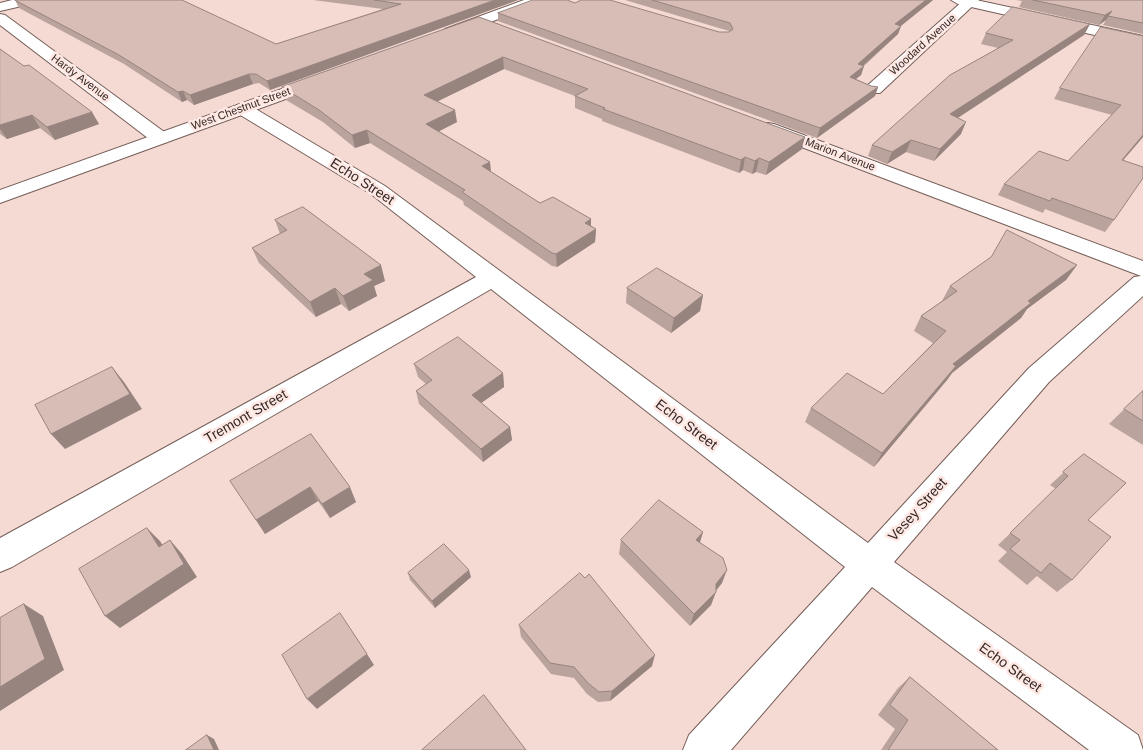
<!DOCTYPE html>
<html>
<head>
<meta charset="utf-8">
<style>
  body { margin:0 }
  canvas { display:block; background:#f5d9d3 }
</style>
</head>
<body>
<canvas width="1143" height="750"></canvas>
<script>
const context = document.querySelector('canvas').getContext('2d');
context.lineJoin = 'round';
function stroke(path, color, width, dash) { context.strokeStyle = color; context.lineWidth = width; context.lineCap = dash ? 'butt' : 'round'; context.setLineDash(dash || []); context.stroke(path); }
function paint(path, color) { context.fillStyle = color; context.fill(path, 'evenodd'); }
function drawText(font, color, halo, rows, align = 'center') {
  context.font = font + ' Arial,sans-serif'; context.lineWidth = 5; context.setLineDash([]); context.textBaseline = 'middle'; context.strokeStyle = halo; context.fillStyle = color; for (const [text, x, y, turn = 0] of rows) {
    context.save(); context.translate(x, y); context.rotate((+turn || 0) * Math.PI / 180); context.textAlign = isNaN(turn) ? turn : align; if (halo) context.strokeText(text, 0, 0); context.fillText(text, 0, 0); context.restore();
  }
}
const street = new Path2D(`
  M964,0H979L880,93H868L866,89L868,85Z
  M0,14L5,15L167,134L169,138L167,142L160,144L153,142L0,25Z
  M243,104L249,105L385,186L868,543L1029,368L1134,277L1141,276L762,132L759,128L762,124L768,123L774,124L1143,261V296L1049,382L894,562L1138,735L1143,750H1089L872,587L731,750H683L689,735L845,567L491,289L12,567L0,572V538L476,277L371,194L237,113L234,109L237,105Z`);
const secondary = new Path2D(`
  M12,0H37L35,3L0,11V3Z
  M524,0H544L542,3L455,35H445L443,32L445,29Z
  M951,0H976L1143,36V46L958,4Z
  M318,76L324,77L326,81L324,85L0,203V190Z`);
const wall = new Path2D(`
  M15,0L276,44L383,9L313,0H518L270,90L259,83L253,84L194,105L187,100L182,102L124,64L19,8Z
  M625,0H933L901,26L898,34L864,66L861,75L856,79L871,86L878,87L875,96L817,138L498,21V13L575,3L719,32H729V31Z
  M1016,0H1143V34L1103,25L1106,20L1099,25L1019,7L1022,1Z
  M479,17L805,137L802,149L766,175L756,172L752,174L743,170L739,173L602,121V119L575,108V96L504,69L438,101L457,122L439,131L490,162L491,172L540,203L591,219V226L596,229L595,242L557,267L552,266L464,205L463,201L370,143L355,148L323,122L286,100L282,87Z
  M1090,24L1084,35L958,118L961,134L934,161L906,152L887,164L868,156L872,145L998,48L981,44L986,33Z
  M1143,36V137L1123,160L1114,220L1105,232L1045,209L1043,213L998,195L1004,184L1068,161L1112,115L1054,99L1060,88Z
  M0,49L99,124L55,140L40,128L7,139L0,134Z
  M275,220L385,281L374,286L377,296L349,311L341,304L316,317L259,263L252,248L280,234Z
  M1077,265L1066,280L1027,309L1021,318L952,373L947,380L874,467L805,422L811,408L883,394L933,343L914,331L921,316L942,301L950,286Z
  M627,288L703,295L700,311L671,333L626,303Z
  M414,364L503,373L504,387L481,403L510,427L512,440L483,462L419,404L416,391L426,384L418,377Z
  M1143,391V445L1109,424Z
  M311,434L356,502L330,518L318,501L265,534L256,520Z
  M1084,454L1088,520L1072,580L1057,592L1037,576L1027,585L998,561L1007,552L998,545L1056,489L1050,485Z
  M703,532L700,542L722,583L716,591L711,605L690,626L619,554L621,540Z
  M408,573L471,577L435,608L410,580Z
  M519,625L652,666L610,701L598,702L587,694L574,678L551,674L521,637Z
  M910,677L998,750H881L895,729L878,715L898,688Z`);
const shadedWall = new Path2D(`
  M495,0H518L270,90L267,81Z
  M926,0H933L892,33L895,24Z
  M1112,11L1106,20L1099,25L1105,15Z
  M1090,24L1084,35L945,126L950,114Z
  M901,26L898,34L858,70L864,66L861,75L847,86L850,77L858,64Z
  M503,57L504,69L426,107L424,95Z
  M249,74L253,84L194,105L190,95Z
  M878,87L875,96L817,138L820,128Z
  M183,91L187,100L182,102L178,92Z
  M455,110L457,122L428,137L426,124Z
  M92,112L99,124L55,140L47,127Z
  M32,115L40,128L7,139L0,129V125Z
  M966,122L961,134L934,161L940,149Z
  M367,130L370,143L355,148L352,135Z
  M1143,135V137L1114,171L1122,160Z
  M805,137L802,149L766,175L769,162Z
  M911,140L906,152L887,164L892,152Z
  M745,157L743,170L739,173L741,160Z
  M759,158L756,172L752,174L755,161Z
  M490,162L491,175L482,166Z
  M591,219V232L596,229L595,242L557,267L556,254L585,223Z
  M381,265L385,281L374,286L377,296L349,311L343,296L364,274Z
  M1077,265L1066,280L1027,309L1021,318L952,373L947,380L874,467L882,453L953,364L1028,301Z
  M335,288L341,304L316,317L310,302Z
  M703,295L700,311L671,333L674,318Z
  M112,367L124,382L142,409L65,449L51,434Z
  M503,373L504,387L474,408L472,395Z
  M510,427L512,440L483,462L481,449Z
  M310,487L318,501L265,534L256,520Z
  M350,487L356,502L330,518L322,504Z
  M147,528L160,541L172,560L159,547Z
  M703,532L699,545L696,540Z
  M170,540L182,554L197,577L120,628L105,616Z
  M469,570L471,577L435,608L432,601Z
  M727,570L722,583L711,596L716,584Z
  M716,592L711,605L690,626L694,614Z
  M24,604L43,616L64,670L0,711V687Z
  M367,654L374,665L317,709L307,699Z
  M655,655L652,666L610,701L612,691Z
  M207,735L214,739L219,750H214Z`);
const building = new Path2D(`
  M15,0H182L276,44L401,4L374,0H495L267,81L256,74H249L190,95L183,91L178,92L119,55Z
  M533,0H567L575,3L581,0H610L719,32H729L733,29L730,23L652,0H926L895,24L901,26L858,64L864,66L850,77L871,86L878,87L820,128L498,13Z
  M1033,0H1143V23L1108,16L1112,11L1105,15Z
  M1013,7L1090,24L950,114L966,122L940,149L911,140L892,152L872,145L950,75L1013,40L986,33Z
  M479,17L805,137L769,162L759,158L755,161L745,157L741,160L603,109L605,108L575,96L588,89L503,57L424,95L455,110L426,124L490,162L482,166L540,203L553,197L591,219L585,223L596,229L556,254L552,253L462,192L465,190L367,130L352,135L319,110L282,87Z
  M1101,27L1143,36V135L1122,160L1143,167V178L1114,220L1052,198L1050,201L1004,184L1039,151L1068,161L1121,105L1060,88Z
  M0,49L24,66L29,65L92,112L47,127L32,115L0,125Z
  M303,207L381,265L364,274L373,280L343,296L335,288L310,302L252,248L287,230L275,220Z
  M1007,230L1077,265L1028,301L1031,303L953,364L956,366L882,453L811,408L847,373L883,394L946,331L921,316L957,291L950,286L991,257Z
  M657,268L703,295L674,318L627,288Z
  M458,337L503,373L472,395L510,427L481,449L416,391L432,380L414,364Z
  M112,367L130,394L51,434L35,405Z
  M1143,391V421L1124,409Z
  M311,434L350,487L322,504L310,487L256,520L230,481Z
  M1084,454L1126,483L1088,520L1111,537L1072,580L1050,563L1041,573L1010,549L1020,540L1010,533L1068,476L1063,472Z
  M659,500L703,532L696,540L723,558L727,570L716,584V592L694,614L621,540Z
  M147,528L159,547L170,540L184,564L105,616L79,569Z
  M444,544L469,570L432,601L408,573Z
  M580,573L585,578L589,574L655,655L612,691L599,692L588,683L574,667L550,663L519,625Z
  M24,604L45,659L0,687V618Z
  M340,613L367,654L307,699L282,655Z
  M910,677L998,750H888L908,720L890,705Z
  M484,695L526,750H422Z
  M207,735L214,750H186Z`);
const farStreetnames = [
  ["Woodard Avenue",923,45,-42],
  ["Hardy Avenue",80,78,37],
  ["West Chestnut Street",241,109,-20],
  ["Marion Avenue",840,155,21]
];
const streetNames = [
  ["Echo Street",362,182,33],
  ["Tremont Street",246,417,-30],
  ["Echo Street",686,425,37],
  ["Vesey Street",918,510,-48],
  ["Echo Street",1010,668,36]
];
stroke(street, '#755e58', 2);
stroke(secondary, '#755e58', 2);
paint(street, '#fff');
paint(secondary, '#fff');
paint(wall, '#baa39d');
paint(shadedWall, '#97847f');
paint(building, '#d8bdb6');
stroke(building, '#97847f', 1);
drawText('11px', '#322826', '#ffe8e3', farStreetnames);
drawText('14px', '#322826', '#ffe8e3', streetNames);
</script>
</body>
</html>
